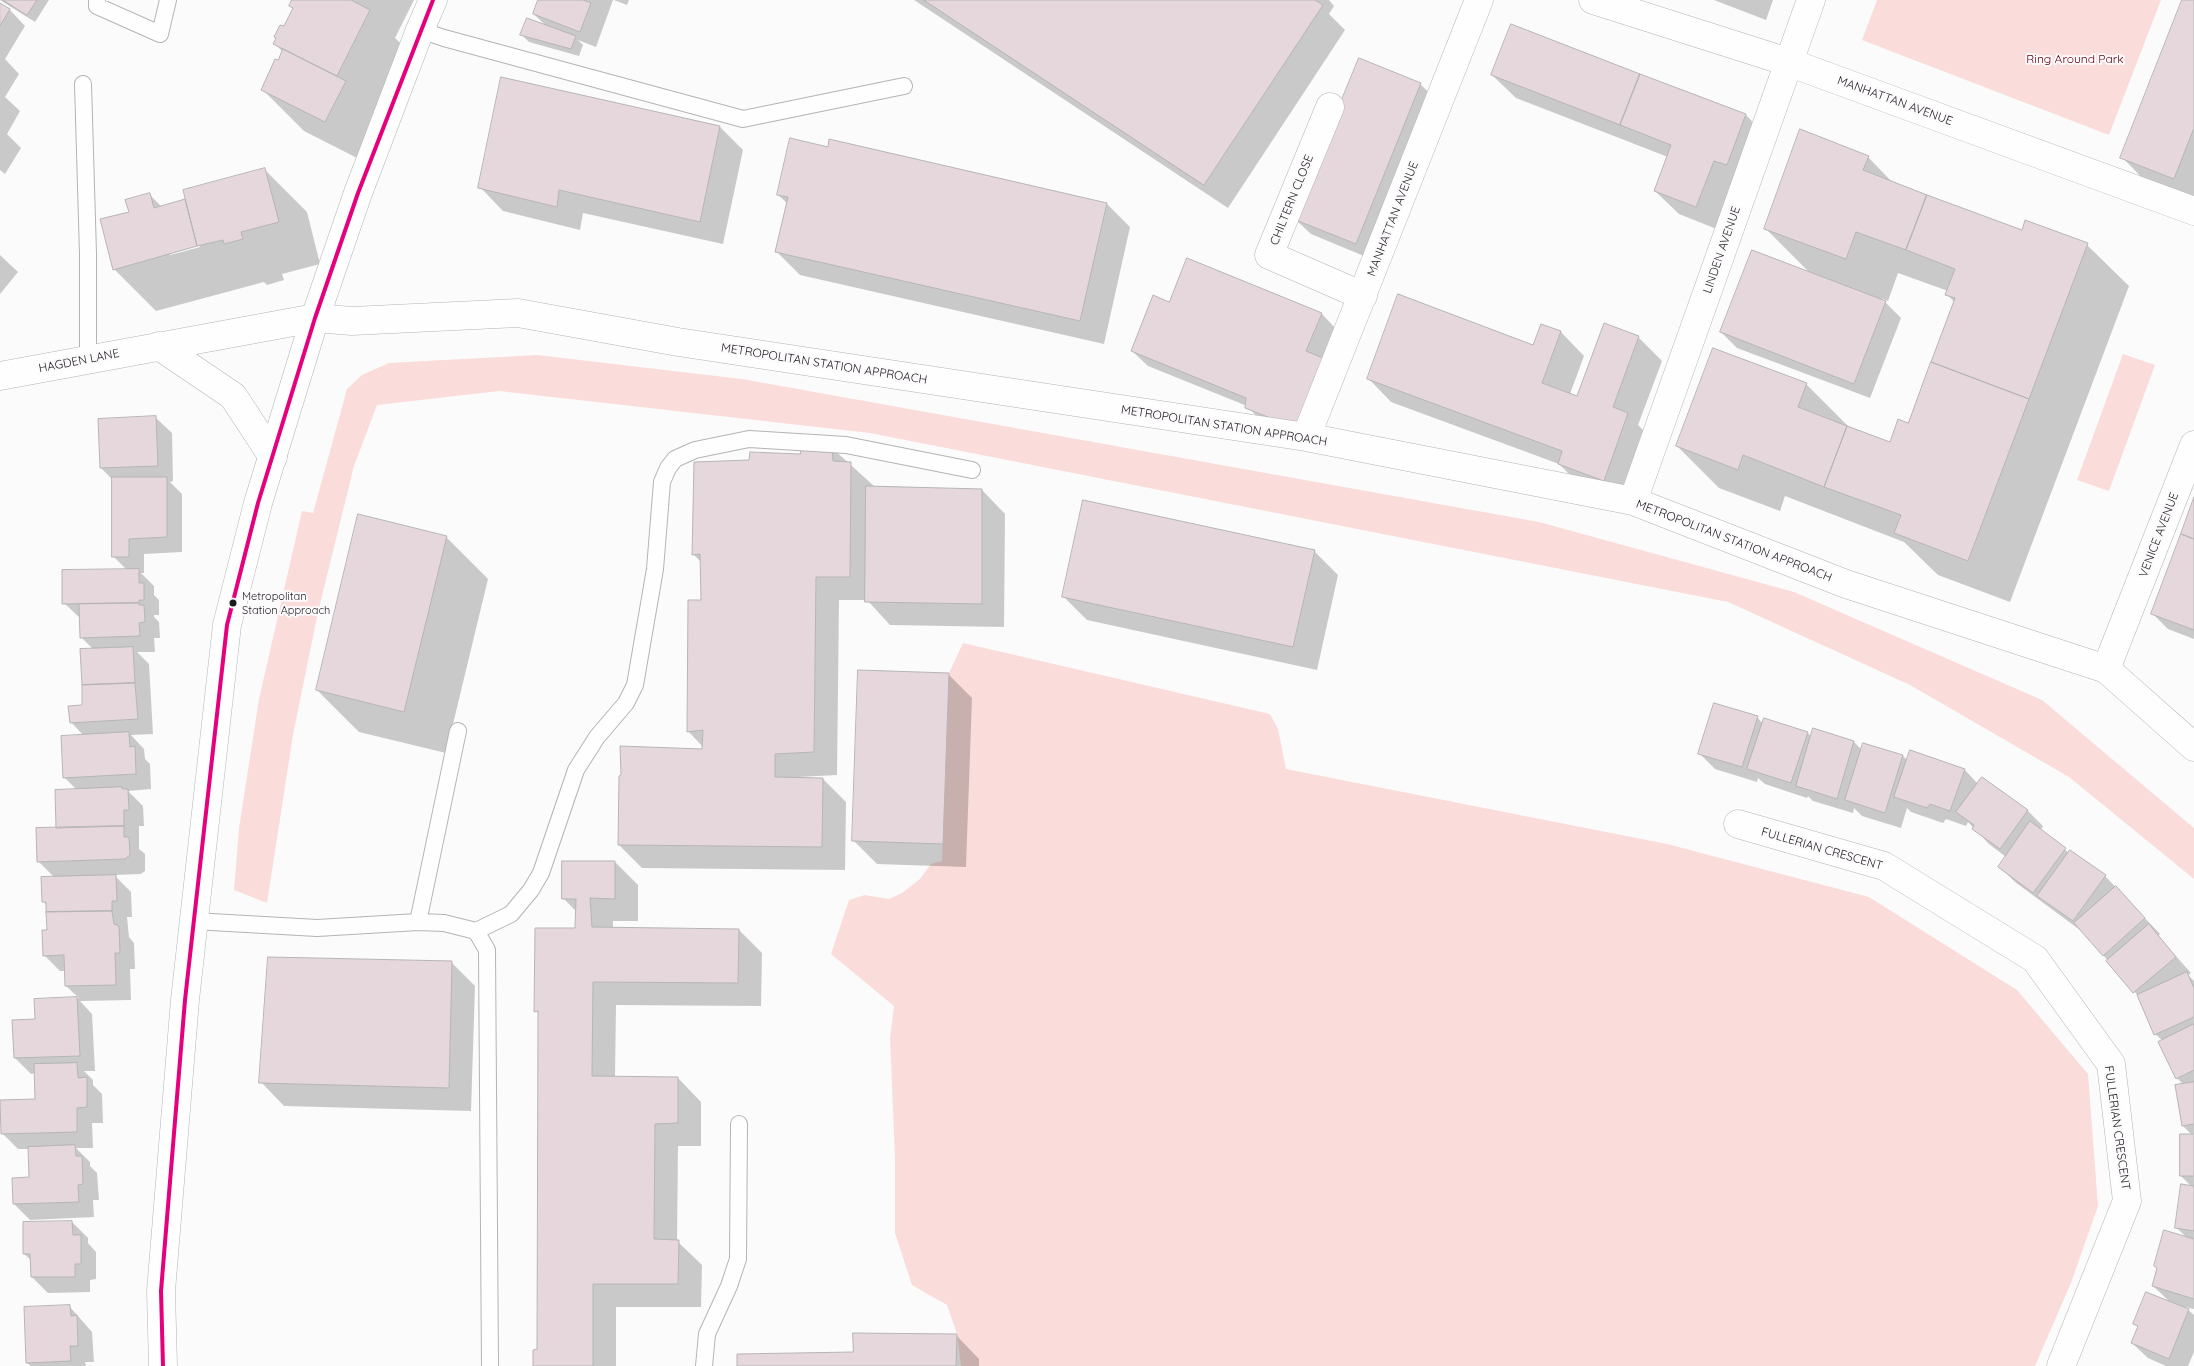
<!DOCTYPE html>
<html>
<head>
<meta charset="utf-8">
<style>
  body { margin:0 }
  canvas { display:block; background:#fbfbfb }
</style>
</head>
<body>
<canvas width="2194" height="1366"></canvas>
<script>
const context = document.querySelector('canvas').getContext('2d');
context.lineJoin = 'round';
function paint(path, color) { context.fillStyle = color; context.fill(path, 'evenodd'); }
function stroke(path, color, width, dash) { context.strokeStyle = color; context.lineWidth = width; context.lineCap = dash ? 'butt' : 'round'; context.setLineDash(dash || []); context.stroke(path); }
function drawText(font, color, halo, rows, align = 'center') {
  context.font = font + ' Quicksand,sans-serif'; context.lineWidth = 4; context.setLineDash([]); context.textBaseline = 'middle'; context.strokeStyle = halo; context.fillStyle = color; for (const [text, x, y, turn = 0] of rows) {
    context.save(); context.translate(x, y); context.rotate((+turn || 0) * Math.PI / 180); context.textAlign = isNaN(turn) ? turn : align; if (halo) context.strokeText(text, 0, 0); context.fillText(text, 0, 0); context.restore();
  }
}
const green = new Path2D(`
  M1877,0H2161L2109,135L1862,40Z
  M2123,354L2155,365L2109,491L2077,480Z
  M537,355L742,379L1539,522L1794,592L2042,700L2194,828V879L2069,777L1910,685L1728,602L870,433L499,391L377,405L354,466L318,612L293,735L267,903L234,890L239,828L259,699L302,511L313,513L347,389L362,375L389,363Z
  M963,643L1270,714L1278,729L1286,769L1667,844L1869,897L2017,990L2088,1074L2098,1206L2071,1283L2035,1366H961L957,1334L947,1305L912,1285L895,1233V1158L890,1038L894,1006L831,954L849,900L865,895L889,899L902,893L920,879L931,864L942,861L949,673Z`);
const shadow = new Path2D(`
  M0,0H49L35,22Z
  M293,0H414L395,38L411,53L367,163L304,131L262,89L283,52L275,44L294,9Z
  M539,0H613L596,47L578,40L583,45L579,56L529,42L522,35L547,27L534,14Z
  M614,0H629L627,5Z
  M914,0H1329L1334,6L1329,14L1345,30L1228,208Z
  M1714,0H1773L1766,20Z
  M2184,0H2194V200L2145,181L2122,157Z
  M0,4L10,10L25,26L5,59L19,74L5,97L20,111L7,134L21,148L5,174L0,170Z
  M1511,26L1746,115L1769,139L1719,230L1679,214L1655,191L1668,157L1516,98L1492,75Z
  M1420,84L1436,99L1371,259L1311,234L1295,219Z
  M720,127L743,150L723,244L583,213L580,230L503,211L480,187Z
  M1868,157L1894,184L2022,232L2087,245L2129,286L2010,602L1938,575L1904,542L1785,496L1780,511L1719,488L1677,446L1806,384L1848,426L1890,443L1909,425L1955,303L1947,294L1948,291L1898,273L1888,301L1881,298L1901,318L1870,398L1737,348L1721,332L1811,274L1766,229Z
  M265,170L307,212L320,264L282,274L284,280L267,285L264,282L156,311L114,269L131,213L149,194L162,207L187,200ZM199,245L200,247L170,255V253Z
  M778,195L1107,204L1130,227L1104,344L800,275L777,252L788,204Z
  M0,255L18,272L0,294Z
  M1188,259L1322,314L1337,330L1329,362L1345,378L1317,445L1263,423L1247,406L1148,366L1132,351L1170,304Z
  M1542,325L1561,332L1584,356L1570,394L1578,397L1638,337L1662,361L1638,425L1651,438L1627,503L1582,487L1559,464L1391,402L1368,378L1534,346Z
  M156,418L172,433L173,481L170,482L182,494V552L144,554V573H141L154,586V595L159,600V615H154V617L159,622L160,638H154L155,652H137L149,664L153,734L131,735L144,749L145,759L150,764L151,789L128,791L143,806L144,826H139V849L145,854V871L141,874L114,875L131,892L132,917H127L129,937L134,943L135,969H130L131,1000L80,1001L92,1014L95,1071H84L93,1080V1085L102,1094L103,1123H92L93,1148H76L90,1162V1166L97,1173L99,1200H93L94,1217L30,1220L14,1204L31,1178L29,1149H18L2,1133L36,1100V1073L31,1074L15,1058L36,1020L35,1000L79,998L66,986V971H60L44,955L49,931L47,906L43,901L55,878L38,861L57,829L77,790L65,778L84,736L71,722L83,706L94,650L82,638L81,619L64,603L127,570L114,557L113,480L101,468Z
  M832,448L874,486L982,490L1005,514L1004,627L890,625L867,600H839L837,775L798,777V779H823L846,802L845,870L642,868L619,845L703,750V747L688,731L702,601L701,562L693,554L750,461L801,455Z
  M2194,501V639L2168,629L2152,613Z
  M446,537L488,579L446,753L359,732L317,690Z
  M1314,551L1338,575L1317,670L1087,620L1063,596Z
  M948,674L972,698L966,867L877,864L854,841Z
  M1757,717L1763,724L1808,733L1812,738L1814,730L1854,742L1862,750L1864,744L1903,756L1908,761L1911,752L1965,770L1978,784L1982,778L2028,811L2043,826L2041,830L2069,853L2070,851L2105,876L2160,934L2158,936L2191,973L2188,975L2194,981V1309L2185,1307L2194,1315V1352L2188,1366H2166L2148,1358L2132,1343L2139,1327L2135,1323L2170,1302L2153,1286L2158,1269L2155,1266L2187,1238L2176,1227L2192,1187L2181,1176L2193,1136L2183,1126L2184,1085L2177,1078L2163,1041L2155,1034L2140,998L2084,933L2015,882L1999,866L2006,857L1989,844L1968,822L1966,826L1946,819L1943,823L1911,812L1907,808L1901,828L1862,816L1854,808L1853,813L1813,801L1808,796L1807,798L1765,784L1758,778L1757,782L1715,769L1700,754Z
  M615,862L638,885V921H613V928L739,930L762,953L761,1006L616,1005L615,1077L678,1078L701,1102V1146H678L677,1241L702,1265L701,1307H616V1366H534L538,1351L539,1014L536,1011L576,929L577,912L563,898Z
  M451,962L475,986L471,1111L284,1106L261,1082Z
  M72,1222L88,1238V1243L96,1252V1279L90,1280V1292L48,1293L32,1277V1261L24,1254Z
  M70,1307L92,1332L94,1362H85L86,1366H31L27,1363Z
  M956,1335L979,1359V1366H738L854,1353Z`);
const building = new Path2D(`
  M3,0H37L27,15Z
  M292,0H351L370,10L337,76L273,44L276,38L274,37L280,25L284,26L293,8L289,6Z
  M538,0H583L591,3L580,32L533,14Z
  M924,0H1315L1323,5L1204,185Z
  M2182,0H2194V128L2174,179L2120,158Z
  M0,3L10,9L0,26Z
  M527,18L576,36L571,49L520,35Z
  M1511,24L1640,74L1620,125L1491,75Z
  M283,49L346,81L325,122L261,90L275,59L278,60Z
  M1359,58L1421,83L1356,244L1293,219Z
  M1640,74L1746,114L1727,165L1714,161L1696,207L1654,191L1671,145L1620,125Z
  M501,77L720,126L700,222L559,190L557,207L478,188Z
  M1800,129L1869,156L1863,170L1927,195L1906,250L1856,232L1846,259L1764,229Z
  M790,138L828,147L829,139L1107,203L1080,321L775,252L788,197L777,195Z
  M265,168L279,222L241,232L243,239L224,244L223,240L197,246L183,190Z
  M150,193L154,208L185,199L197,246L113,270L100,219L129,212L125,200Z
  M1927,195L2022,230L2025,220L2088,243L2029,399L1931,362L1955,298L1945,295L1955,269L1906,250Z
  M1752,250L1886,301L1854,384L1720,332Z
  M1187,258L1322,313L1306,351L1330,361L1301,430L1245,408L1246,398L1131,351L1153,295L1169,302Z
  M1398,294L1533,345L1541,324L1561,331L1542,383L1577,396L1604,323L1639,336L1613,407L1628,413L1604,481L1558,464L1562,451L1367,379Z
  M1713,348L1807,383L1798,407L1847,426L1824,487L1743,455L1738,470L1676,446Z
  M1931,362L2029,399L1968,561L1894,533L1901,515L1824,487L1847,426L1890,442L1898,419L1908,423Z
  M156,416L158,466L100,468L98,419Z
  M801,445L832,447L833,461L851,462L850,577H816L814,752L775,754V777L823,778L822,847L618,845L619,776L621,775L620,746L702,749L703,730L687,732L688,600H701L700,554L692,555L694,462L749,460L750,452L800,454Z
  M112,477H167V537L129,539V557H112Z
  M866,486L982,489V604L865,602Z
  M2194,497V539L2181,534Z
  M1083,500L1315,550L1293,647L1062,597Z
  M358,514L447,536L404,712L316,690Z
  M2181,534L2194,539V630L2151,614Z
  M139,569V583H144V600H139V603L62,604V570Z
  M139,603V605H144L145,622L139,623L140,636L80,638L79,604Z
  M133,647L135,683L82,685L80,649Z
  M858,670L949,673L943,844L852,841Z
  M135,683L138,719L70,723L68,706L82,705V685Z
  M1714,703L1758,716L1742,767L1698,754Z
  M1764,718L1808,732L1791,783L1747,769Z
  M1813,728L1854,741L1837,799L1796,786Z
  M129,732L130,747L135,746L136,774L63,778L61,736Z
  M1863,743L1903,755L1885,813L1845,800Z
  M1910,750L1965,769L1950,811L1930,804L1927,808L1894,797Z
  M1982,777L2028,810L2000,849L1972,829L1974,825L1956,812Z
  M122,787V789H128L129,810H124V826L56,828L55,790Z
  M2030,821L2066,848L2033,893L1998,867Z
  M124,826V837H129L130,855L125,859L37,862L36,828Z
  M2070,850L2106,875L2073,921L2037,896Z
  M562,861H615V899L590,898L592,927L739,929L738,983L593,982L592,1076L678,1077V1123L655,1124L654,1239L679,1240L678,1284H593V1366H533V1350L537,1349L538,1011L534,1012L535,928H575L576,899H562Z
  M116,875L117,901H112V911L46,912V902H42L41,877Z
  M2116,886L2145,918L2103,956L2074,923Z
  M112,911L114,924L119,926L120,953H115L116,985L65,986L64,955L43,956L42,930H47L46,912Z
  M2149,924L2176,957L2133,993L2106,961Z
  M268,957L452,961L449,1088L259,1083Z
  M2187,972L2194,988V1017L2154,1035L2137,995Z
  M77,997L80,1056L14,1058L12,1020L35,1019L34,999Z
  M2194,1024V1070L2176,1079L2158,1042Z
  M77,1063L78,1078L87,1077V1107L77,1108V1132L1,1134L0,1100L35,1099L34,1064Z
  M2194,1082V1124L2182,1126L2175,1085Z
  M2180,1134H2194V1176H2180Z
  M75,1145L76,1156H82L83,1184L78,1185L79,1202L13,1204L12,1178L29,1177L28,1147Z
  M2181,1184L2194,1186V1231L2175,1228Z
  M72,1221L73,1235H81V1264H75V1277H31L30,1254H23V1222Z
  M2164,1230L2194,1239V1299L2152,1286L2157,1268L2154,1266Z
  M2146,1292L2189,1309L2169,1359L2131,1343L2138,1326L2133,1324Z
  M70,1305L71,1316L77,1315L78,1346H70L71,1361L26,1363L24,1307Z
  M853,1333L957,1334L956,1366H737V1354L853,1352Z`);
const service = new Path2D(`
  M97,0V6L160,34L168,0
  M420,30L444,38L743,119L904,86
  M83,84L88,254V359
  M193,921L317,928L418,922L458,731
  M418,922L444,923L476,931L487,950L490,1366
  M476,931L511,914L531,890L541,873L576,770L597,737L626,703L635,685L655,569L662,482L668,468L675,459L695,450L749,439L846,445L972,470
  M704,1366L707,1334L729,1286L738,1259L739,1124`);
const minor = new Path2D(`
  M1593,0L1788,62L2194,211
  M1330,107L1269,255L1363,296
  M315,318L352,321L518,313L678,342L1306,437L1633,501L1846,584L2106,669L2194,747
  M1306,437L1479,0
  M1633,501L1811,0
  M2106,669L2194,445
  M1738,824L1884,866L2035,959L2111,1064L2127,1201L2061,1366`);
const tertiary = new Path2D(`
  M159,346L233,396L273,457
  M0,376L315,318`);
const primary = new Path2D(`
  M163,1366L161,1291L185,1000L227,625L258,503L315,318L358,193L420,30L433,0`);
const bus1 = new Path2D(`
  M163,1366L161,1291L185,1000L227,625L258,503L315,318L358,193L433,0`);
const markers = [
  [233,603,4.5,"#1d1c1d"]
];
const busNames = [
  ["Metropolitan",242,597],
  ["Station Approach",242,611]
];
const parkNames = [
  ["Ring Around Park",2075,59]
];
const streetNames = [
  ["MANHATTAN AVENUE",1895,101,20],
  ["CHILTERN CLOSE",1292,200,-68],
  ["MANHATTAN AVENUE",1393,219,-69],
  ["LINDEN AVENUE",1722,250,-71],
  ["HAGDEN LANE",79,361,-11],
  ["METROPOLITAN STATION APPROACH",824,364,9],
  ["METROPOLITAN STATION APPROACH",1224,426,9],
  ["VENICE AVENUE",2159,535,-69],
  ["METROPOLITAN STATION APPROACH",1734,541,21],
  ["FULLERIAN CRESCENT",1822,849,16],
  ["FULLERIAN CRESCENT",2117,1128,82]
];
paint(green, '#fadddb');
paint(shadow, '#0003');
paint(building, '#e6d7dd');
stroke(building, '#b6b5b5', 1);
stroke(service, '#b4b4b4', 18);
stroke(minor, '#b4b4b4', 29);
stroke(tertiary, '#b4b4b4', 29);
stroke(primary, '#b4b4b4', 29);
stroke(service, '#fefefe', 16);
stroke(minor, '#fefefe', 28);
stroke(tertiary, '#fefefe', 28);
stroke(primary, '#fefefe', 28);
stroke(bus1, '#e5007d', 4);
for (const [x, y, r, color] of markers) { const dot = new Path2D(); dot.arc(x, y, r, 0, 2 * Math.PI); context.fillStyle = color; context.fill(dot); stroke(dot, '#fcfafc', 2); }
drawText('11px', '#1d1c1d', '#fcfafc', busNames, 'left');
drawText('12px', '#600009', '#fcfafc', parkNames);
drawText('12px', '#1d1c1d', '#fcfafc', streetNames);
</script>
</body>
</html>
